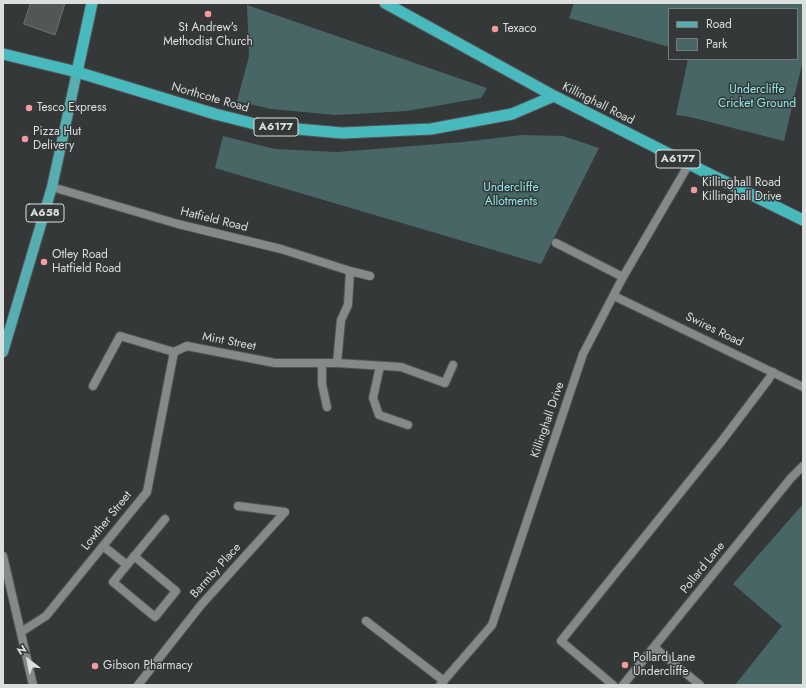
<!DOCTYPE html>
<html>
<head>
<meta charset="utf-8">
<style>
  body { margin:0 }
  #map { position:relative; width:806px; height:688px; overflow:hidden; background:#353838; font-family:Jost,sans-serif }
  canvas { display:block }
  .frame { position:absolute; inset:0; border:4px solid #dddfdf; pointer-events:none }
  .legend { position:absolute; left:668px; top:8px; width:130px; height:52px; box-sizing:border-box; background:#353838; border:1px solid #787b7b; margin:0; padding:5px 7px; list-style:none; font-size:12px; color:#dddfdf }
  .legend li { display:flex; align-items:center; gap:8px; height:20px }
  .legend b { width:20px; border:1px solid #787b7b }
  .north { position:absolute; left:8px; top:640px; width:40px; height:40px; -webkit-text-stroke:3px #353838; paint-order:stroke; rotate:328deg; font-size:11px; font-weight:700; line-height:16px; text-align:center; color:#dddfdf }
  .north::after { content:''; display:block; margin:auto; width:14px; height:18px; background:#dddfdf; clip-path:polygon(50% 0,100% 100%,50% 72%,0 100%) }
</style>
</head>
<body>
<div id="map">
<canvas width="806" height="688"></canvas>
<div class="frame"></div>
<ul class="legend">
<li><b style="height:5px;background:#57aeb1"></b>Road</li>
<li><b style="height:11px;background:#486666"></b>Park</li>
</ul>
<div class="north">N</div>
</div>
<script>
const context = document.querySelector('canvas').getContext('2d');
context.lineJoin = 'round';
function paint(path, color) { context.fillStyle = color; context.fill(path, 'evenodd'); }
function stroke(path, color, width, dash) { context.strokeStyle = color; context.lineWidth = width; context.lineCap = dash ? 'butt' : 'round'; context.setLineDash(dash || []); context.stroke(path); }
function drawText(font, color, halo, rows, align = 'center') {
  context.font = font + ' Jost,sans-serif'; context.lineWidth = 3; context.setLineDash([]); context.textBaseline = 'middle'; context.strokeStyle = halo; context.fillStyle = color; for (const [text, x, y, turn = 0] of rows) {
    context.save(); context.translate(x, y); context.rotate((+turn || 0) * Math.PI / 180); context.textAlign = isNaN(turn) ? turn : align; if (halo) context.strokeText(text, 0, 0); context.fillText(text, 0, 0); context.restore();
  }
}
const green = new Path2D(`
  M574,3H803V60L784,141L690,117L676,115L688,59H797V9H669V47L569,18Z
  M247,5L487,88L481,98L407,111L336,115L271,109L237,101L249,56Z
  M522,135L563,136L599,148L541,264L215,168L223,136L275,149L337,152L463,142Z
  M803,504V685H735L782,626L733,584Z`);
const building = new Path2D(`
  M31,3H65L55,35L24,24Z`);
const service = new Path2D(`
  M380,366L373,398L379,415L408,425
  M103,546L127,565L165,519
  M127,565L113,582L155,617L176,591L134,556
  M613,685L561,641L721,442L768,380L773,372`);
const minor = new Path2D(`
  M52,187L178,224L281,249L350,271L370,276
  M556,243L623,277
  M614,296L803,387
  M337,363L341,320L348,305L350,271
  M322,364V384L327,407
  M93,386L120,336L174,352L187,346L275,363H337L401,367L445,383L453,365
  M3,556L33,685
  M366,621L444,681
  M21,632L46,616L147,492L174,352
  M654,647L700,685
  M138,685L201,605L285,512L238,506
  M440,685L492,625L583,354L623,277L689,164
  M623,685L791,478L803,466`);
const primary = new Path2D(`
  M3,352L52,187L77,72`);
const trunk = new Path2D(`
  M385,3L554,96L689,164L803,220
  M3,54L77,72L215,114L263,126L342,133L431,129L512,114L554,96
  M77,72L92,3`);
const markers = [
  [208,14,4,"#f59b9d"],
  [495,29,4,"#f59b9d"],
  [29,108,4,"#f59b9d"],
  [25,139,4,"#f59b9d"],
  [694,190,4,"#f59b9d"],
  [44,262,4,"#f59b9d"],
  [625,665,4,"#f59b9d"],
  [95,666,4,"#f59b9d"]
];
const shields = [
  [276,127,44],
  [678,159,44],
  [45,213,38]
];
const shieldNames = [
  ["A6177",276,127],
  ["A6177",678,159],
  ["A658",45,213]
];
const poiNames = [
  ["St Andrew's",208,28,"center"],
  ["Methodist Church",208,42,"center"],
  ["Texaco",503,29],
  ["Tesco Express",37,108],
  ["Pizza Hut",33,132],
  ["Delivery",33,146],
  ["Killinghall Road",702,183],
  ["Killinghall Drive",702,197],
  ["Otley Road",52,255],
  ["Hatfield Road",52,269],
  ["Pollard Lane",633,658],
  ["Undercliffe",633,672],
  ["Gibson Pharmacy",103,666]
];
const parkNames = [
  ["Undercliffe",757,90],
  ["Cricket Ground",757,104],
  ["Undercliffe",511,188],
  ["Allotments",511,202]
];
const streetNames = [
  ["Northcote Road",210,98,16],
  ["Killinghall Road",598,104,27],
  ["Hatfield Road",214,220,14],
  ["Swires Road",714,330,26],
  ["Mint Street",229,342,11],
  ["Killinghall Drive",548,420,-71],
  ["Lowther Street",107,521,-51],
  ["Pollard Lane",703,568,-51],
  ["Barmby Place",216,571,-48]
];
paint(green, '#486666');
paint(building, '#525656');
stroke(building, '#6f7373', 1);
stroke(service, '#525555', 10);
stroke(minor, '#525555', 10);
stroke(primary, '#525555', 12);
stroke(trunk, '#525555', 13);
stroke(service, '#858989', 8);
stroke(minor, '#858989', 8);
stroke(primary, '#57aeb1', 10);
stroke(trunk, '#48babe', 11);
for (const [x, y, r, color] of markers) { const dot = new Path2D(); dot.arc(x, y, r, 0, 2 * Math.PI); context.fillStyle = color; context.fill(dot); stroke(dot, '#353838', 1.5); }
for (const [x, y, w] of shields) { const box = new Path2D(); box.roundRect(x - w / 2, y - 9, w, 18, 3); context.fillStyle = '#353838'; context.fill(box); stroke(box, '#dddfdf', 1); }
drawText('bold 11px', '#dddfdf', null, shieldNames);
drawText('12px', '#dddfdf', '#353838', poiNames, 'left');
drawText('12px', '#8ee8ea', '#353838', parkNames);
drawText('12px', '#dddfdf', '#353838', streetNames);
</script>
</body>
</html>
